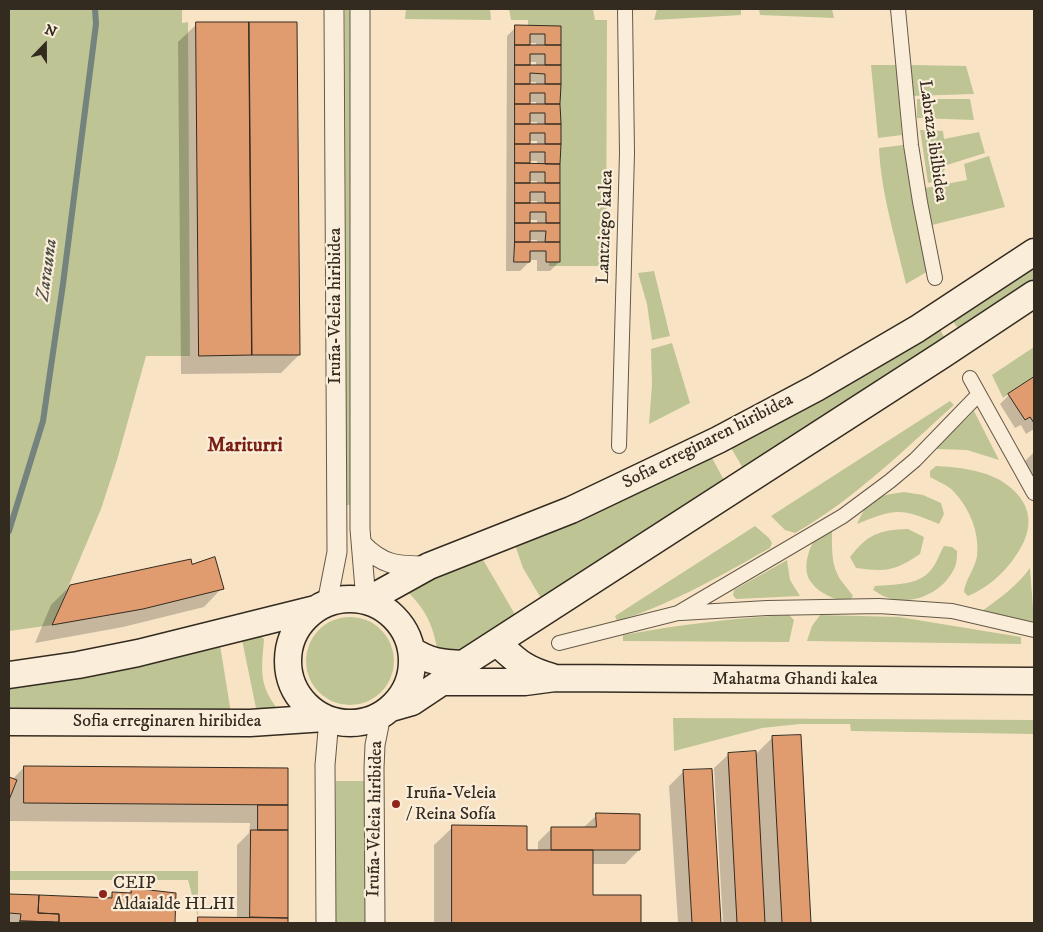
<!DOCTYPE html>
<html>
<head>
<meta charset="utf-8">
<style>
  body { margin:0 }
  #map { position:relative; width:1043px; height:932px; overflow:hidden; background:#f8e4c5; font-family:"IM FELL DW Pica",serif }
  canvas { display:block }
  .frame { position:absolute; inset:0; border:10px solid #342b20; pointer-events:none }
  .north { position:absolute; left:20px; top:20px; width:50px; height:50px; -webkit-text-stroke:4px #faedd9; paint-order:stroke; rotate:22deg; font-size:14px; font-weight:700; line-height:20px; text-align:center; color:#342b20 }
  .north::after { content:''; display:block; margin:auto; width:18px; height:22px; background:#342b20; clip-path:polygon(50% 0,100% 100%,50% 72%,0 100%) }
</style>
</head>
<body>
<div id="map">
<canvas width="1043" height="932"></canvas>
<div class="frame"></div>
<div class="north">N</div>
</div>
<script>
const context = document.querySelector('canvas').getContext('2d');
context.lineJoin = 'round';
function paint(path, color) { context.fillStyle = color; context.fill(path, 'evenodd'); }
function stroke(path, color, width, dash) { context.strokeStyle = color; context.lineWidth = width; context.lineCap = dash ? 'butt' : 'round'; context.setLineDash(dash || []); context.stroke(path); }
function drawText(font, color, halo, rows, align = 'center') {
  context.font = font + ' "IM FELL DW Pica",serif'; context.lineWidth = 4.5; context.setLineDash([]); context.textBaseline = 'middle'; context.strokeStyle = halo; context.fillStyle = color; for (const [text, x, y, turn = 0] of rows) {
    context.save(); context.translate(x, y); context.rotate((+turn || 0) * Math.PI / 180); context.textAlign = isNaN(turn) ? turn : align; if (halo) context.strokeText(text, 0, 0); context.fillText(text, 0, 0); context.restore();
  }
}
const green = new Path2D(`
  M9,9H182V23L188,22L190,356H146L117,460L101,509L52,625L9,631Z
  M345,9H351L352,505H346Z
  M406,9H490L491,20L405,19Z
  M509,9H593L595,20H607L606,266H549V262H560L561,26L528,25V20H511Z
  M657,9H741V15L654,20Z
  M759,9H832L834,18L760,15Z
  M871,65H896L902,135L878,138Z
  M911,65L966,66L974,94L912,96Z
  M917,99H970L974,120L917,118Z
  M920,130L943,131L944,139L979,132L985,153L947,165L939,181L928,183Z
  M903,145L914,211L930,270L906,284C896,240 881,194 879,148Z
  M989,156L1005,207L932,225L925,188L967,180L964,164Z
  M1034,265V281L960,331L952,320Z
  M654,271L670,336L652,340L647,304L638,273Z
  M939,328L946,340L744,470L730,446Z
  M672,343L690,403L649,424L652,385L651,349Z
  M1034,347V377L1003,398L992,375Z
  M950,401L954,405C905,449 852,501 795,533L785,530L771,516Z
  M974,411L999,460L967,450L936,449Z
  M711,456L725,482L542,600L523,568L515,545Z
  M936,466C956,467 985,470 1003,482C1033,502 1036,528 1015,557C1003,574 987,588 968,596L964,592C965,580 975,569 977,556C980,531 968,505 951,489C945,484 937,481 930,477V471Z
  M904,492L923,495L941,503L944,514L939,524C901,508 896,508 857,524C869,497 876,496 904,492Z
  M755,526L769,538L772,543L770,548C722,575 670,605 617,621L615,616Z
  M829,528L832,531C832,548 831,565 840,579C844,585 849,590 853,596L849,602C836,600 819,594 811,582C801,569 809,545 819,534C821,531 826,530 829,528Z
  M908,529L924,537L920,554C895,571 886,572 856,568L850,557C868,534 879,530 908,529Z
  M944,546L952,547L957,551C957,556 957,562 955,567C944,592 913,607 886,597C882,596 877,592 873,590L875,586C894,584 918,586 931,570C937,563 939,554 944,546Z
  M482,558L516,616L458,654L446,653L437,648C432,621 424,608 405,589Z
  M787,560L790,580L800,596L736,599L733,595L734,590Z
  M1030,568L1034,622L982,611C1000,598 1017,586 1030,568Z
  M789,615L794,620L789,642L623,641V635C678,625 733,618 789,615Z
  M820,615L899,617L1021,637V644L807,641L812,626Z
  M306 661a44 44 0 1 1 88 0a44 44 0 1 1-88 0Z
  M258,634L264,639C262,667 258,683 276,707L273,714L257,713L242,640Z
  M220,645L231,713L9,712V685Z
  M673,718L1034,720V734L851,731L850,724H800L762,728L674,751Z
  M336,781H366L365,923H336Z
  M9,871H198V917L188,880H9Z`);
const shadow = new Path2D(`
  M197,24L299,355L281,373L181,374L178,42Z
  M516,27H559V262L550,271H537V260H529V262L520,271H506L507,36ZM529,43H536V46H529ZM529,62H536V66H529ZM529,82H536V86L529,85ZM529,102H536V105H529ZM529,122H537V125H529ZM529,141H537V145H529ZM529,161H537V165H529ZM529,181H537V184H529ZM529,201H537V204H529ZM529,220H537V224H529ZM529,240H537V244H529Z
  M1034,378V429L1026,434L1021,425L1015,428L1000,404L1009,395Z
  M1034,452V494L1021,465Z
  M191,565L222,588L204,607L123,627L35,643L51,605L70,586Z
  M800,736L810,923H723L714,768L729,754L755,755L772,738Z
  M24,767L287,769V923H194L199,918H237V845L249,833L250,823L9,821V778L12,780Z
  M711,770L720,923H678L669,786L683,772Z
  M597,815L639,850L625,864H592V896H639V923H434V845L453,827L526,851H538V842L552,828H583Z
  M132,890L174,894V923L9,922V895L107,899L113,893L128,894Z`);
const stream = new Path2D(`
  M9,531L43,421L63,284L96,24L95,9`);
const building = new Path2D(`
  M196,22H249L252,355L199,356Z
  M249,22H297L300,355H252Z
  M515,25L561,26V45H545V34H530V45H515Z
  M515,45H561V65H545V54H530V65H515Z
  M515,65H561V84H545V74L530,73V84H515Z
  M515,84H561L560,104H545V93H530V104H515Z
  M515,104H560L561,124H545V113H530V124H515Z
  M515,124H561V144H545V133H530V144H515Z
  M515,144H561L560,164H545V152H530V163H515Z
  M515,163L560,164V183H545V172H530V183H515Z
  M515,183H560V203H545V192H530V203H515Z
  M515,203H560V223H546V212H530V223H515Z
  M515,223H560V242H545L546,231H530V242H515Z
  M515,242H560V262H546V251H530V262H514Z
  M1034,377V423L1030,417L1025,420L1008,394Z
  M215,557L224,589L143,609L52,625L70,585L191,559L192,564Z
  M801,735L811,923H782L772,736Z
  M756,751L765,923H737L728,753Z
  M24,766L288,768V805L24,803Z
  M712,769L721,923H692L683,770Z
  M9,777L17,780L9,800Z
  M258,805H288V830H258Z
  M596,813L640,814V850H551V827H596Z
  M452,825L527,826V850H593V895H641V923H452Z
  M251,830H288V918L250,917Z
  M131,888L176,893L175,923H53L59,922V914L38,913L39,895L112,898V892L131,893Z
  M9,894L39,895L38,913L59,914V922L20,921L21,914L9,913Z
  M198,917L288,918V923H198Z
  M20,921L54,922L53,923H20Z`);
const pedestrian = new Path2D(`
  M898,9L911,145L920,202L935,278
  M970,378L1034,493
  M619,446L627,153L625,9
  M681,613L767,608L879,606L952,611L1034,630
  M559,643L678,613L843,516L890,481L915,460L979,394`);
const minor = new Path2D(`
  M360,9V529L366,601
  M362,544C383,566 398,566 427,566
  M327,603L337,552L334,9
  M326,923L325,765L329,719
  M375,923L374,768L375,745L381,715`);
const secondary = new Path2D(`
  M288 661a62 62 0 1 1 124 0a62 62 0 1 1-124 0Z
  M366,601L429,566L571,510L718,440L816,388L917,329L1034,252
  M497,643C518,662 524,669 552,677
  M411,650C430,662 441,663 463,664
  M9,675L78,665L138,653L315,609
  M442,682H525L555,678L1034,681
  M391,708L412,702L442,682L463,664L942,355L1034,294
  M9,722L250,723L325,718`);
const markers = [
  [396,804,5,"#8f2418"],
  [103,894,5,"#8f2418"]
];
const streetNames = [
  ["Labraza ibilbidea",932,141,82],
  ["Lantziego kalea",606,227,-88],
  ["Iruña-Veleia hiribidea",336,306,-90],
  ["Sofia erreginaren hiribidea",708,442,-27],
  ["Mahatma Ghandi kalea",795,680],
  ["Sofia erreginaren hiribidea",167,722],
  ["Iruña-Veleia hiribidea",376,819,-89]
];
const poiNames = [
  ["Iruña-Veleia",406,794],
  ["/ Reina Sofía",406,815],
  ["CEIP",113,884],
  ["Aldaialde HLHI",113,905]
];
const waterNames = [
  ["Zarauna",48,270,-82]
];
const quarterNames = [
  ["Mariturri",245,447]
];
paint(green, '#bec494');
paint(shadow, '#0003');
stroke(stream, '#74837d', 6);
paint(building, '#e09b6f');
stroke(building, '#342b20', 1);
stroke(pedestrian, '#655949', 16);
stroke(minor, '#655949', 21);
stroke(secondary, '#342b20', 29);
stroke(pedestrian, '#faedd9', 14);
stroke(minor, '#faedd9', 19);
stroke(secondary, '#faedd9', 26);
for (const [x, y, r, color] of markers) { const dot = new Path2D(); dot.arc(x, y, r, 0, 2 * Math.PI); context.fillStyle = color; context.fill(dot); stroke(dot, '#faedd9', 2); }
drawText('18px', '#342b20', '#faedd9', streetNames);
drawText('18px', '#342b20', '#faedd9', poiNames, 'left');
drawText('italic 19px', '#4f5047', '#faedd9', waterNames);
drawText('bold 20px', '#7a1f14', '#faedd9', quarterNames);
</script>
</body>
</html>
